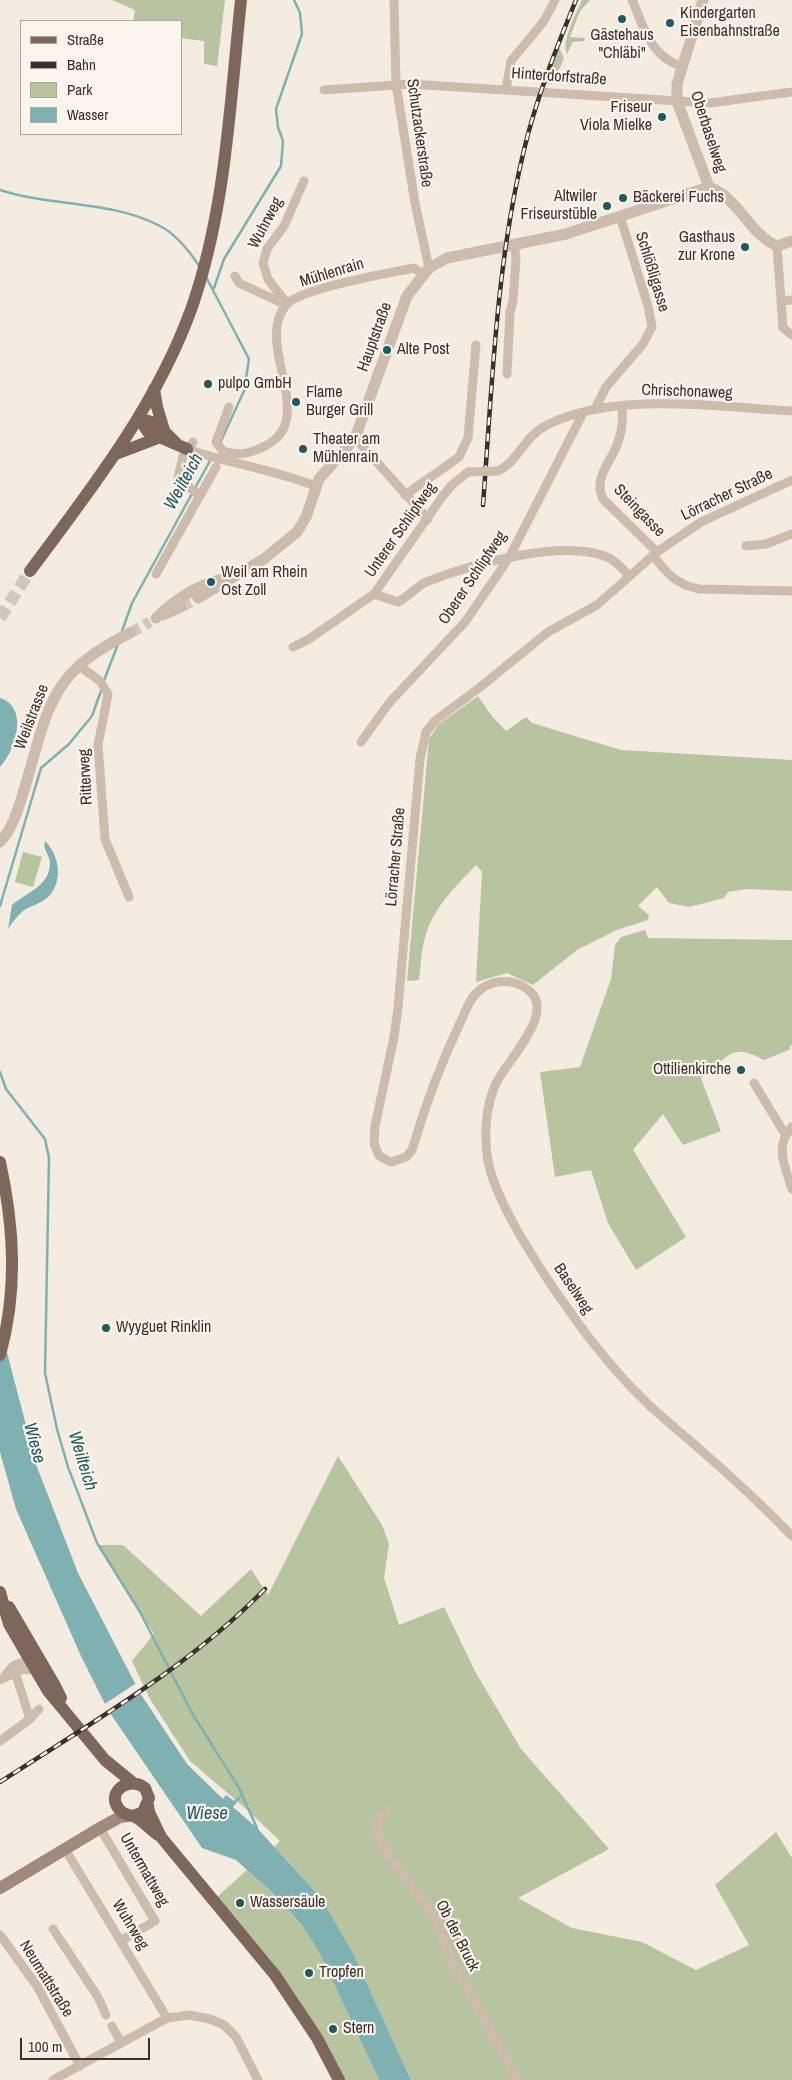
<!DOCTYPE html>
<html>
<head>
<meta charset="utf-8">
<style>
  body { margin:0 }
  #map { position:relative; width:792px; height:2080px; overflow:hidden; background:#f4ebe1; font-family:"Archivo Narrow",sans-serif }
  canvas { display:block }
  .legend { position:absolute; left:20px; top:20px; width:162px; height:115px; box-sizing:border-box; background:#fbf5ee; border:1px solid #aea6a0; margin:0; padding:6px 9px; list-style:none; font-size:15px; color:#3b302b }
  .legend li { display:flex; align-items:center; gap:10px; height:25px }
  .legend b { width:25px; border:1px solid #aea6a0 }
  .scale { position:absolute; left:20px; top:2038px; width:130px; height:22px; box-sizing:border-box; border:2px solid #3b302b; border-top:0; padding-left:6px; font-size:15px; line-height:18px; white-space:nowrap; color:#3b302b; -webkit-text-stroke:4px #fbf5ee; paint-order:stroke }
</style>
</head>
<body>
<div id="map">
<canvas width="792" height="2080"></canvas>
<ul class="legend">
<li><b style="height:6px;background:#7d675c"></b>Straße</li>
<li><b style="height:6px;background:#3b302b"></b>Bahn</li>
<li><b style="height:14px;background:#b8c4a0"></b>Park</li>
<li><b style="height:14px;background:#7fb0b2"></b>Wasser</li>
</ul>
<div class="scale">100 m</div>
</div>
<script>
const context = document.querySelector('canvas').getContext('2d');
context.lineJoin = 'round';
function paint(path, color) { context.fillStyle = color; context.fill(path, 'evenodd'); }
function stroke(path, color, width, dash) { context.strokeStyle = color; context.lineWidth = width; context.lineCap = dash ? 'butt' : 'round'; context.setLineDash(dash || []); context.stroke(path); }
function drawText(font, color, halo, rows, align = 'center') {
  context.font = font + ' "Archivo Narrow",sans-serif'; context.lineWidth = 4.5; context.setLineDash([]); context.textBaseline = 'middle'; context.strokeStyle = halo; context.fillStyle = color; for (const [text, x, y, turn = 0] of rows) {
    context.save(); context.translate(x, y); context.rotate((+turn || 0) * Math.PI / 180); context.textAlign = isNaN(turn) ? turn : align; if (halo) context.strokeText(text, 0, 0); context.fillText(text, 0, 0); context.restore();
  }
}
const green = new Path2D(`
  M112,0H225L217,66L204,64V41L181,38V21H133L135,11L133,9Z
  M582,0H590L580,11L570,37L585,38L584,41L573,42L567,54C561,41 576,14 582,0Z
  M559,47L564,59L552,84L545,83Z
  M478,696L492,716L506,731L526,717L532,723L621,750L792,760V891L747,889L728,892L724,898L689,907L669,903L657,887L638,906L649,915L648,920L617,930L577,950L533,985L507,973L476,982L482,872L476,865C456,886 433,908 425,937C421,951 421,966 419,980L407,981L429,739L439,724Z
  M23,852L42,857L33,887L15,882Z
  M645,930L648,938L792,940V1045L789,1046L791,1049L764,1060C728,1041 728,1060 701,1078L721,1131L683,1145L663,1114L633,1150L686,1237L636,1270L608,1223L591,1170L555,1177L540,1072L580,1067L611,979L615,945L621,937Z
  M338,1456L382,1525L389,1544L384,1578L399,1625L444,1607L476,1673L521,1749L609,1849L518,1898L572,1928L642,1942L696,1970L749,1945L715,1885L776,1832L792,1858V2080H411L352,1951L321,1898L274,1847L280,1841L245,1808L190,1761L150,1699L132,1661L154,1634L97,1545H123L201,1616L251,1569L268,1595Z
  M247,1870L278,1898L302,1925L319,1952L379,2080H345L299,2000L274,1964L217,1897Z`);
const water = new Path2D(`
  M0,698C29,707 16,750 0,767Z
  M45,841C58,854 64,878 50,895C43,903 32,905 23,911C17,916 12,923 8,929L12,905C26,893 50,886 50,863C50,855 42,849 45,841Z
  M0,1326L37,1467L78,1573L140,1693L187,1764L223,1799L226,1795L234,1801L242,1794V1796L233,1807L257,1828L321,1898L352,1951L411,2080H379L319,1952L302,1925L278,1898L236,1860L202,1848L108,1710L81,1656L16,1509L0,1452Z`);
const pier = new Path2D(`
  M138,1682L143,1692L109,1715L103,1705Z`);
const stream = new Path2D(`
  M0,190C51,207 111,200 160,226C176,234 190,252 200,267
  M205,275L249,359L244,391L220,443
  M214,288L224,259L281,166L283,141L278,127L276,109L302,34L300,13L294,0
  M121,634L132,603L211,459
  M103,683L118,644
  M0,906L41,768L69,744L92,716L102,688
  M0,1072L6,1089L45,1139L49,1158L45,1373L57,1429L68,1467L97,1543L140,1612L192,1713L239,1788L257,1828`);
const tertiaryTunnel = new Path2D(`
  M181,607L198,598
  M130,633L150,622`);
const primaryTunnel = new Path2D(`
  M0,618L30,571`);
const minor = new Path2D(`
  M394,0L396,84L415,203L429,268
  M632,0C644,27 650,56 681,66
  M506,89L511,61L544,21L555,0
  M324,90L410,84L710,103L792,92
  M777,246L783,328L792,335
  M235,276L239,283L286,305
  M781,301L792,300
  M287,304L268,279L263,263L267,249L284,226L304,181
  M507,374L510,312L513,301L516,258L514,245
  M622,406C623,419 622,433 617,445C610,463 593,479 603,499L657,552
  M229,407L216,442L223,451C238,456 248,454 263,447C321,422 253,344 286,305C300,288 390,273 414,268L422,274
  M595,409L606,387L643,344L652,327L648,306L620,216
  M355,438L428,519
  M193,442L183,456L178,478L200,496
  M187,449C230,464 274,469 315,486
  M498,471C519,461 523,437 547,425C614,391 718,407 792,411
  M792,480L701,522L657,552L597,605L548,632L479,688L436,720L426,732L420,759L398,1007L394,1037L375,1126L374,1143L379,1156L391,1162L406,1157L412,1150C425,1106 440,1065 460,1023C466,1011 470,997 481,989C492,981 508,979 520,985C567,1006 503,1062 494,1088C483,1116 483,1154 494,1182C507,1216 526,1246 546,1277C577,1323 608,1366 648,1404C666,1421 685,1436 703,1452C734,1479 764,1507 792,1536
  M405,495L459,457L468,438L476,345
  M746,546L766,544L792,534
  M653,555C665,572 677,585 699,589L792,591
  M156,574L216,467
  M374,594L398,602C408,597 416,587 426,582C469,565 566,537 609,558C617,562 624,570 629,576
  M293,647L309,639L374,594L442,497L452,485L468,472
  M78,665L100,681L108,694L98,745L105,839L129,897
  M361,742L389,703L465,622L509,558L583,413
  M754,1083L785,1134
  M792,1127C774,1145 785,1167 792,1189
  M15,1672L30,1719
  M3,1678L13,1666L29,1660
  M0,1680L23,1669L36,1671
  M0,1741L30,1719L39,1709
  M386,1809L376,1822L378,1836L387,1853L439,1924L450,1958L518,2080
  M100,1828L155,1921L122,1940
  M65,1849L167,2018
  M53,1929L98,1997L106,2015
  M0,1935L37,1986L80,2066
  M112,2026L121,2043
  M53,2080L167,2018L189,2015L210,2019L224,2025L236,2037L258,2080`);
const tertiary = new Path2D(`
  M703,0L677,84V101L709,187
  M198,598L264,559L297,532L306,517L319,479L355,438L407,296L429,268L447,258L566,234L709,187C738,197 749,234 777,246L792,241
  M163,615L181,607
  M156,618C175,600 197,584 224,579
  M0,842C14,827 19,806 25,787C49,706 49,673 130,633`);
const secondary = new Path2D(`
  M0,1888L100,1828L120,1817L128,1816`);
const primary = new Path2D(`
  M154,389L157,407L164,430
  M139,418L148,432L187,449
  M139,418L157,424L177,444
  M116,454L158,438
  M30,571C92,488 157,405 192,307C226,209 230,102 241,0
  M0,1162C14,1226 18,1290 0,1355
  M0,1592L9,1624L48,1691L105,1760L132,1782
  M9,1607L54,1684L61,1698
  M148,1805L149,1812L161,1837L275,1975L317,2038L339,2080
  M133,1816L143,1812L149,1798L145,1788C130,1775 105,1792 119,1809C123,1815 127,1814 133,1816C142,1819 150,1830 158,1835`);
const rail = new Path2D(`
  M483,505C492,388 496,265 524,150C536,99 556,49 576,0
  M0,1782C91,1723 189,1667 265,1589`);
const minorBridge = new Path2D(`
  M468,472L498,471`);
const markers = [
  [622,19,5,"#1f5a5e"],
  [670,23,5,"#1f5a5e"],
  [662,117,5,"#1f5a5e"],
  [623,198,5,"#1f5a5e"],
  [607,206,5,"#1f5a5e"],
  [745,247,5,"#1f5a5e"],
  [387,350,5,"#1f5a5e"],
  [208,384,5,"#1f5a5e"],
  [296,402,5,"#1f5a5e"],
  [303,449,5,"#1f5a5e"],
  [211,582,5,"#1f5a5e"],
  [741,1070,5,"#1f5a5e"],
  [106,1328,5,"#1f5a5e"],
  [240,1903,5,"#1f5a5e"],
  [309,1973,5,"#1f5a5e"],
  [333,2029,5,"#1f5a5e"]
];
const poiNames = [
  ["Kindergarten",680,14],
  ["Eisenbahnstraße",680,32],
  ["Gästehaus",622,36,"center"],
  ["\"Chläbi\"",622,54,"center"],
  ["Friseur",652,108,"right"],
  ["Viola Mielke",652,126,"right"],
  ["Altwiler",597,197,"right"],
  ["Friseurstüble",597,215,"right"],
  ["Bäckerei Fuchs",633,198],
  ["Gasthaus",735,238,"right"],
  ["zur Krone",735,256,"right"],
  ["Alte Post",397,350],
  ["pulpo GmbH",218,384],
  ["Flame",306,393],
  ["Burger Grill",306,411],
  ["Theater am",313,440],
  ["Mühlenrain",313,458],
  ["Weil am Rhein",221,573],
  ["Ost Zoll",221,591],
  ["Ottilienkirche",731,1070,"right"],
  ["Wyyguet Rinklin",116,1328],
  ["Wassersäule",250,1903],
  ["Tropfen",319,1973],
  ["Stern",343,2029]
];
const streetNames = [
  ["Hinterdorfstraße",559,77,4],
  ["Oberbaselweg",708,132,72],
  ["Schutzackerstraße",419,133,82],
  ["Wuhrweg",266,223,-62],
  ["Schlößligasse",652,272,73],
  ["Mühlenrain",332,273,-17],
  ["Hauptstraße",375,337,-70],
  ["Chrischonaweg",687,392,2],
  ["Lörracher Straße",727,495,-26],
  ["Steingasse",639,511,46],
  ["Unterer Schlipfweg",401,530,-55],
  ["Oberer Schlipfweg",473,578,-56],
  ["Weilstrasse",32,717,-69],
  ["Ritterweg",86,777,-93],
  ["Lörracher Straße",396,857,-85],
  ["Baselweg",573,1289,56],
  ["Untermattweg",144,1870,60],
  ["Wuhrweg",130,1925,59],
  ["Ob der Bruck",457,1936,63],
  ["Neumattstraße",46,1979,58]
];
const waterNames = [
  ["Weilteich",184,482,-61],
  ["Wiese",34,1443,75],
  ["Weilteich",82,1461,73],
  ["Wiese",207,1814]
];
paint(green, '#b8c4a0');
paint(water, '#7fb0b2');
paint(pier, '#f4ebe1');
stroke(stream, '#7fb0b2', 2.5);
stroke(tertiaryTunnel, '#cfc6bd', 11, [11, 5.5]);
stroke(primaryTunnel, '#cfc6bd', 12, [12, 6]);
stroke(minor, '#cdbbac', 9);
stroke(tertiary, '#cdbbac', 11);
stroke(secondary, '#a18a7d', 12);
stroke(primary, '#7d675c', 12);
stroke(rail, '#3b302b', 4.5);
stroke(rail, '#fbf5ee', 2.5, [8]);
stroke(minorBridge, '#cdbbac', 9);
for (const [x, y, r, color] of markers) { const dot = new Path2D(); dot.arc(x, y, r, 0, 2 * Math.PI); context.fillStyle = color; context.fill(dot); stroke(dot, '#fbf5ee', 2); }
drawText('16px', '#3b302b', '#fbf5ee', poiNames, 'left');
drawText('16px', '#3b302b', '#fbf5ee', streetNames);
drawText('italic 18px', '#1f5a5e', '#fbf5ee', waterNames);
</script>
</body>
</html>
